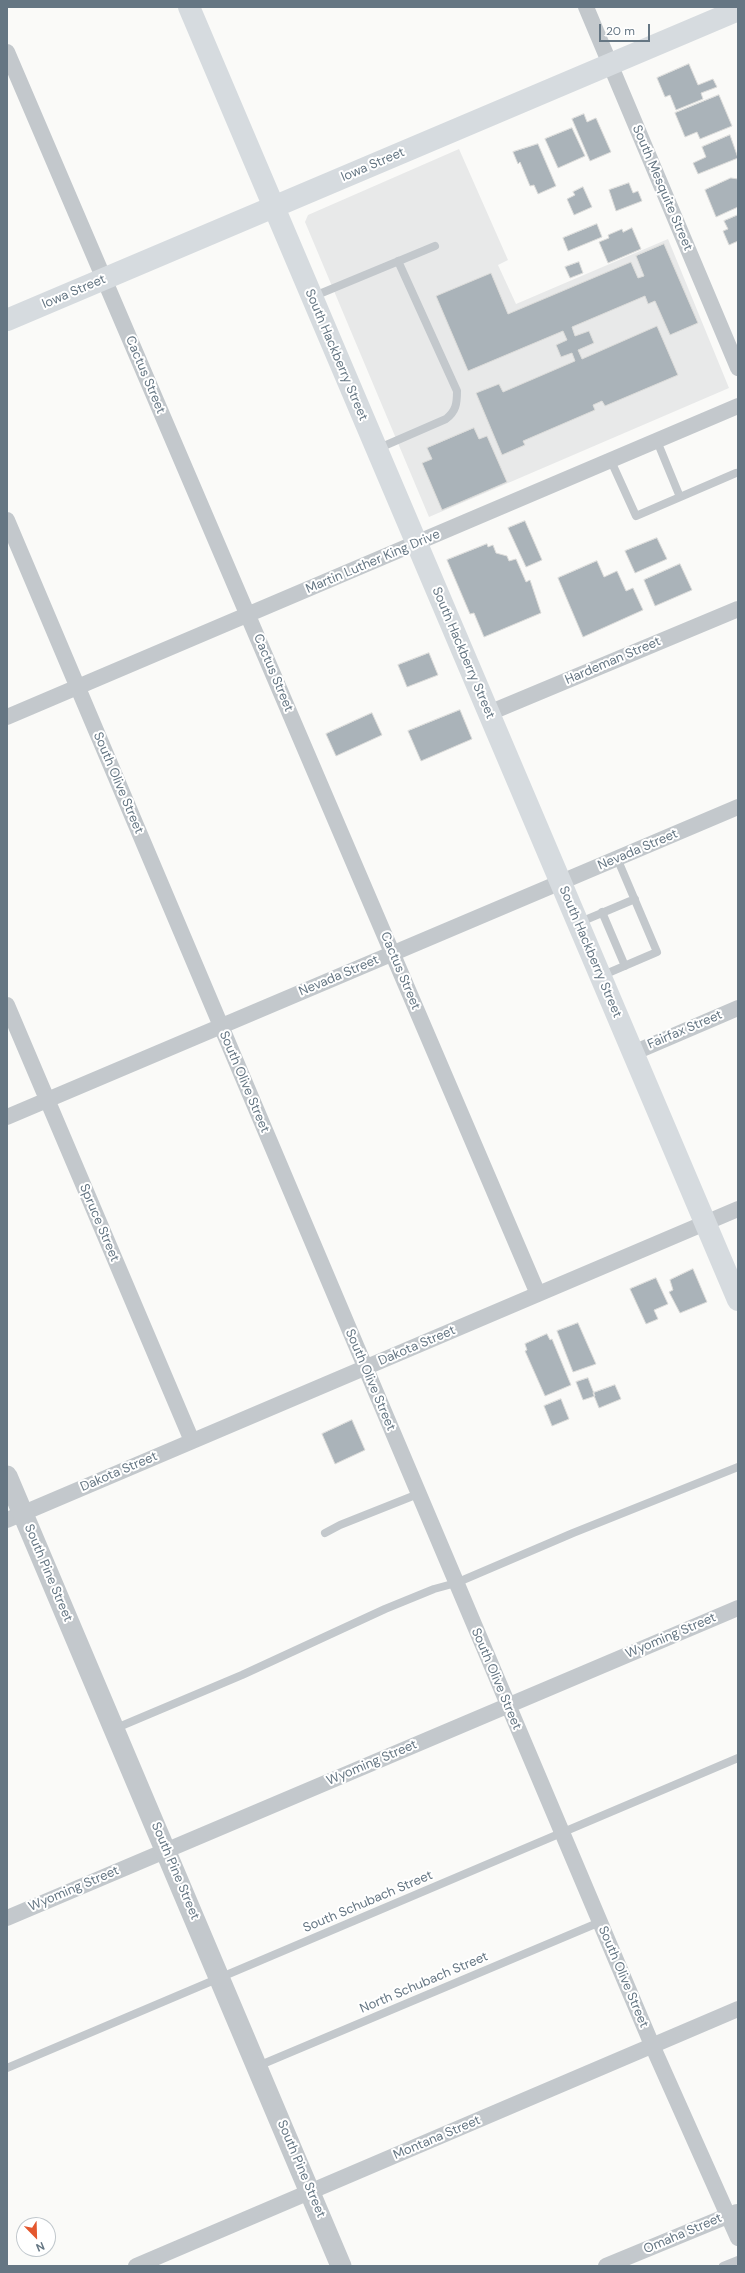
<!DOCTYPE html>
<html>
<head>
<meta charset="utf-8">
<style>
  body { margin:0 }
  #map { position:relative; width:745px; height:2273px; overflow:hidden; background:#fafaf8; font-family:"DM Sans",sans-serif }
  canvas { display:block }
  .frame { position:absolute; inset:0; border:8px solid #657683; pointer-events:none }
  .north { position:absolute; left:16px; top:2217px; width:40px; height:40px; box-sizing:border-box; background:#fff; border:1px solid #c1c8cd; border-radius:50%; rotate:157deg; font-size:11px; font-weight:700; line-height:16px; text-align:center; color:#657683 }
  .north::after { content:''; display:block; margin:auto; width:14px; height:18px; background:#e4572e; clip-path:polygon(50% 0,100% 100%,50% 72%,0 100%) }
  .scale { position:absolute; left:599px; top:24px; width:51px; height:18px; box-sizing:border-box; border:2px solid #657683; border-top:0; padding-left:5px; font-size:12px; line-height:14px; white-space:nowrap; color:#657683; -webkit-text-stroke:3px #fff; paint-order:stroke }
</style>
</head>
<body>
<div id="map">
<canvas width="745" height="2273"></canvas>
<div class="frame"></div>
<div class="north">N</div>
<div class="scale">20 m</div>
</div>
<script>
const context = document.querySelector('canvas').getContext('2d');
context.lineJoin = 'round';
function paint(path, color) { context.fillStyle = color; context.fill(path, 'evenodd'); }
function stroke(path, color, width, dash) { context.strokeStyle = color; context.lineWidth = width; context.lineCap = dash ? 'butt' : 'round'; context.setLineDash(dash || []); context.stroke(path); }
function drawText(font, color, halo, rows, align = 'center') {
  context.font = font + ' "DM Sans",sans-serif'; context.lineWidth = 4; context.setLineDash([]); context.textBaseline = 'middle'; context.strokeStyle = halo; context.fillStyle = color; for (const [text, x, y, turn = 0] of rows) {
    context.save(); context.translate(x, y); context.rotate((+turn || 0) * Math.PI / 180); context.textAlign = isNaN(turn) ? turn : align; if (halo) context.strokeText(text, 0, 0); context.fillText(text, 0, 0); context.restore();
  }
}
const built = new Path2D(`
  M459,149L508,260L498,265L516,304L668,239L729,388L429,517L305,222L308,215Z`);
const building = new Path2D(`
  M689,64L698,85L713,79L717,87L701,93L703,99L676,110L670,95L665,97L657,78Z
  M719,95L732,126L700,139L697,132L685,137L675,113Z
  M584,114L587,122L596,118L611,152L590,161L572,119Z
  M572,128L585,156L558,168L545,139Z
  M730,135L738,158L698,174L693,163L706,157L702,147Z
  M538,144L556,186L538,194L534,185L530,186L520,162L518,164L513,152Z
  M731,178L738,179V207L716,217L705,190Z
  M629,183L633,193L638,191L642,201L616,211L609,190Z
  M583,187L592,207L574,215L567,199L575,195L573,192Z
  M738,215V241L729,245L723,231L728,229L724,221Z
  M597,224L602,237L568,251L563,238Z
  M632,228L641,249L608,263L599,242L609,238L608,235L622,229L623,232Z
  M664,244L698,323L670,335L655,301L648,304L645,296L572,327L575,336L589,331L594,343L578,350L582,359L657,326L678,375L605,406L602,401L593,405L595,410L523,441L525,445L502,455L476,393L499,384L503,392L575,361L572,353L561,357L556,345L567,340L563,331L468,371L436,296L491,273L508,314L631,262L638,278L644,276L636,256Z
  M579,262L583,273L570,278L565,267Z
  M474,428L479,439L487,436L507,482L442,510L422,463L432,459L427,448Z
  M525,521L542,560L526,567L508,528Z
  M657,538L667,559L635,573L625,551Z
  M487,544L488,547L493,545L496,553L507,556L509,561L516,559L526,582L530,580L541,613L484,637L474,613L470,614L447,560Z
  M597,561L604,577L617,571L626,591L633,588L643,610L583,637L558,578Z
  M680,564L692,590L655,606L644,580Z
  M429,653L438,675L407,687L398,665Z
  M460,710L472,739L421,761L408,731Z
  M372,713L382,735L336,756L326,734Z
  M693,1269L707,1302L680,1313L669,1292L673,1290L670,1280Z
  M656,1278L668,1304L654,1310L658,1319L646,1324L630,1289Z
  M578,1323L596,1364L573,1372L557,1331Z
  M547,1334L550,1340L552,1339L571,1385L545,1396L525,1351L527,1350L525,1344Z
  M588,1378L595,1396L583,1400L576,1382Z
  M615,1385L621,1399L599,1408L593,1393Z
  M561,1399L569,1419L552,1426L544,1406Z
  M352,1420L365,1450L335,1464L322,1434Z`);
const service = new Path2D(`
  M312,297L435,246
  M657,441L680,497
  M377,449L446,419C456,411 457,404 457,391L398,261
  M611,461L636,516L736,473
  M602,912L625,966
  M578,923L635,899
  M601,976L657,952L617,858
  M325,1533L340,1525L418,1494
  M114,1729L242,1675L385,1609L434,1589L456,1583L573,1533L738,1467
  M258,2066L600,1922
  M7,2068L738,1758
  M723,2266L738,2260`);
const minor = new Path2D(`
  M586,7L738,368
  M7,52L538,1294
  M7,520L652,2045L738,2238
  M489,713L738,609
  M7,717L738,406
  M7,1005L192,1441
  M633,1053L738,1008
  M7,1117L738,807
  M7,1520L738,1209
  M7,1918L738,1608
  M136,2266L738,2009
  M606,2266L737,2212`);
const tertiary = new Path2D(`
  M7,1476L341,2266`);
const secondary = new Path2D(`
  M189,7L738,1300
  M7,320L738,10`);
const streetNames = [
  ["Iowa Street",373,165,-23],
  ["South Mesquite Street",662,188,67],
  ["Iowa Street",74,292,-23],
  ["South Hackberry Street",336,355,67],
  ["Cactus Street",145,375,67],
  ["Martin Luther King Drive",373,562,-23],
  ["South Hackberry Street",463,653,67],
  ["Hardeman Street",613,661,-23],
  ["Cactus Street",273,673,67],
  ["South Olive Street",118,783,67],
  ["Nevada Street",638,850,-23],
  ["South Hackberry Street",590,952,67],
  ["Cactus Street",400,971,67],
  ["Nevada Street",339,976,-23],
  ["Fairfax Street",685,1030,-23],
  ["South Olive Street",244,1082,67],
  ["Spruce Street",99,1223,67],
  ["Dakota Street",417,1346,-23],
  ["South Olive Street",370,1380,67],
  ["Dakota Street",119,1472,-23],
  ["South Pine Street",48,1573,67],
  ["Wyoming Street",671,1636,-23],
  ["South Olive Street",496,1679,67],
  ["Wyoming Street",372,1763,-23],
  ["South Pine Street",175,1871,67],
  ["Wyoming Street",74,1889,-23],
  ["South Schubach Street",368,1902,-23],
  ["South Olive Street",623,1977,67],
  ["North Schubach Street",424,1983,-23],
  ["Montana Street",437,2138,-23],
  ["South Pine Street",301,2169,67],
  ["Omaha Street",683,2234,-23]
];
paint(built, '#e8e9e9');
paint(building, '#aab3b9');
stroke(building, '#dcdcda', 1);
stroke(service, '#c3c8cc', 8);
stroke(minor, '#c3c8cc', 16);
stroke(tertiary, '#c3c8cc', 21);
stroke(secondary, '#d6dbdf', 22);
drawText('13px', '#657683', '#fff', streetNames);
</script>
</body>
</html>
